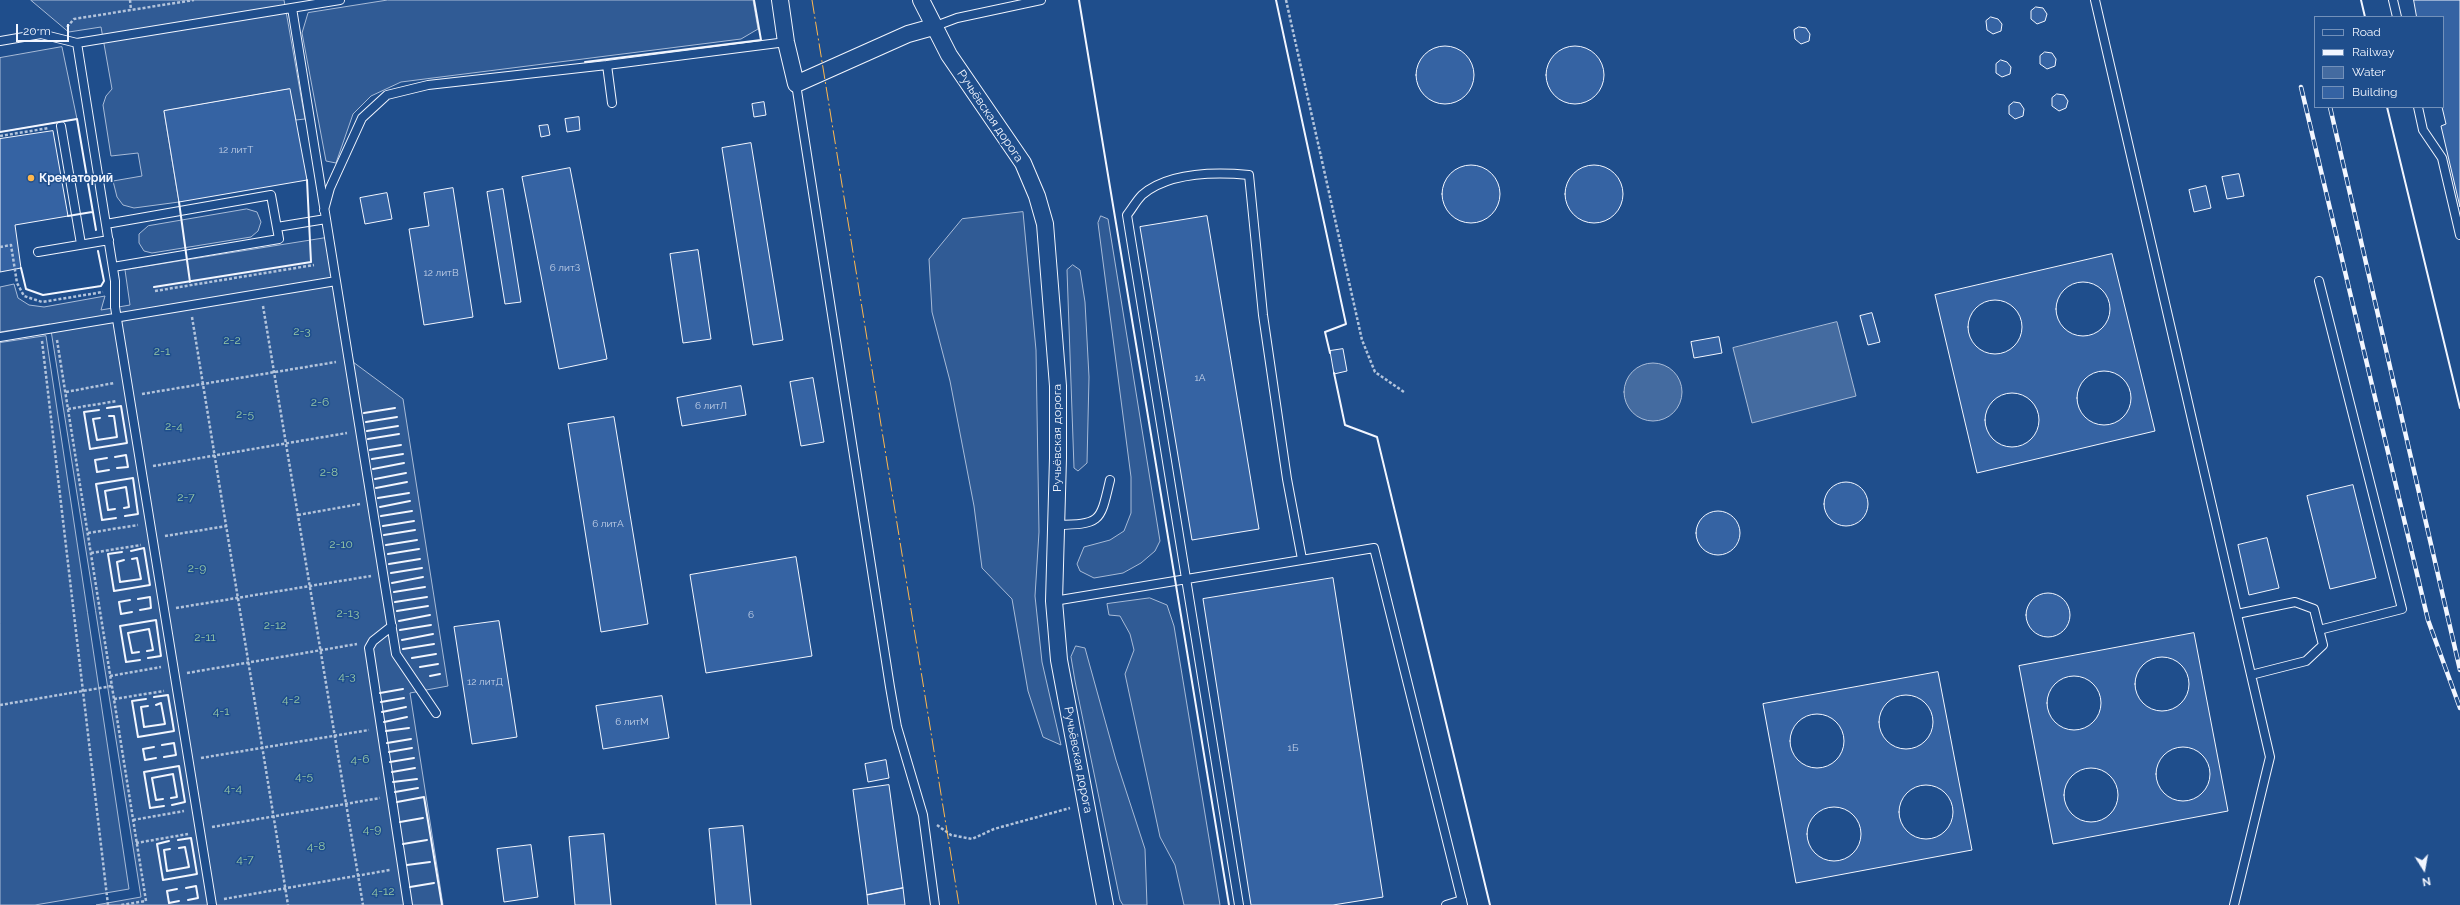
<!DOCTYPE html>
<html>
<head>
<meta charset="utf-8">
<style>
  body { margin:0 }
  #map { position:relative; width:2460px; height:905px; overflow:hidden; background:#1f4e8c; font-family:Raleway,sans-serif }
  canvas { display:block }
  .legend { position:absolute; left:2314px; top:16px; width:130px; height:92px; box-sizing:border-box; background:#1f4e8c; border:1px solid #7391ba; margin:0; padding:5px 7px; list-style:none; font-size:12px; color:#f2f6ff }
  .legend li { display:flex; align-items:center; gap:8px; height:20px }
  .legend b { width:20px; border:1px solid #7391ba }
  .north { position:absolute; left:2404px; top:849px; width:40px; height:40px; -webkit-text-stroke:3px #1f4e8c; paint-order:stroke; rotate:169deg; font-size:11px; font-weight:700; line-height:16px; text-align:center; color:#f2f6ff }
  .north::after { content:''; display:block; margin:auto; width:14px; height:18px; background:#f2f6ff; clip-path:polygon(50% 0,100% 100%,50% 72%,0 100%) }
  .scale { position:absolute; left:16px; top:24px; width:53px; height:18px; box-sizing:border-box; border:2px solid #f2f6ff; border-top:0; padding-left:5px; font-size:12px; line-height:14px; white-space:nowrap; color:#f2f6ff; -webkit-text-stroke:3px #1f4e8c; paint-order:stroke }
</style>
</head>
<body>
<div id="map">
<canvas width="2460" height="905"></canvas>
<ul class="legend">
<li><b style="height:5px;background:#1f4e8c"></b>Road</li>
<li><b style="height:5px;background:#f2f6ff"></b>Railway</li>
<li><b style="height:11px;background:#446ba0"></b>Water</li>
<li><b style="height:11px;background:#3563a3"></b>Building</li>
</ul>
<div class="north">N</div>
<div class="scale">20 m</div>
</div>
<script>
const context = document.querySelector('canvas').getContext('2d');
context.lineJoin = 'round';
function paint(path, color) { context.fillStyle = color; context.fill(path, 'evenodd'); }
function stroke(path, color, width, dash) { context.strokeStyle = color; context.lineWidth = width; context.lineCap = dash ? 'butt' : 'round'; context.setLineDash(dash || []); context.stroke(path); }
function drawText(font, color, halo, rows, align = 'center') {
  context.font = font + ' Raleway,sans-serif'; context.lineWidth = 3; context.setLineDash([]); context.textBaseline = 'middle'; context.strokeStyle = halo; context.fillStyle = color; for (const [text, x, y, turn = 0] of rows) {
    context.save(); context.translate(x, y); context.rotate((+turn || 0) * Math.PI / 180); context.textAlign = isNaN(turn) ? turn : align; if (halo) context.strokeText(text, 0, 0); context.fillText(text, 0, 0); context.restore();
  }
}
const built = new Path2D(`
  M31,0H284L305,119L296,120L289,89L164,111L179,202L134,208L123,205L117,197L113,181L142,176L138,153L111,156L103,105L106,96L112,89L101,27L69,32Z
  M388,0H753L758,29L741,39L401,82L371,96L353,114L336,163L326,161L302,33L308,13Z
  M62,47L77,119L0,132V58Z
  M247,209L257,212L261,222L258,231L251,237L152,253L144,251L139,243V234L148,226Z
  M1023,212L1036,350L1039,532L1035,596L1042,662L1061,745L1043,737L1028,691L1012,599L982,568L974,506L950,381L932,312L929,259L962,219Z
  M1101,216L1108,219L1160,541L1155,551L1141,563L1123,573L1094,578L1080,571L1077,564L1084,547L1110,540L1124,531L1131,513V477L1098,223Z
  M332,237L353,362L403,399L448,686L410,693L443,905H96L141,897L50,324L0,332V287L14,284L18,298L29,305L44,307L105,296L101,310L130,305L125,270Z
  M1073,265L1080,270L1085,302L1089,377L1087,463L1078,471L1074,468L1067,270Z
  M46,336L129,889L35,905H0V343Z
  M1150,598L1167,605L1174,626L1220,905H1184L1175,865L1160,837L1125,674L1134,650L1130,634L1120,616L1109,615L1107,604Z
  M1076,646L1085,648L1088,659L1116,760L1145,849L1147,905H1123L1120,900L1075,681L1071,657Z`);
const water = new Path2D(`
  M1837,322L1856,396L1752,423L1733,348Z
  M1624 392a29 29 0 1 1 58 0a29 29 0 1 1-58 0Z`);
const building = new Path2D(`
  M2414,0H2460V207L2441,126L2446,124L2442,107L2443,17H2417Z
  M2036,7L2043,8L2047,14L2045,21L2037,24L2031,19V11Z
  M1991,17L1998,19L2002,24L2001,31L1993,34L1987,30L1986,21Z
  M1799,27L1806,28L1810,34L1809,41L1801,44L1795,39L1794,30Z
  M1546 75a29 29 0 1 1 58 0a29 29 0 1 1-58 0Z
  M1416 75a29 29 0 1 1 58 0a29 29 0 1 1-58 0Z
  M2045,52L2052,53L2056,59L2055,66L2047,69L2040,64V56Z
  M2001,60L2007,62L2011,67L2010,74L2002,77L1996,73V64Z
  M290,89L307,180L179,202L164,111Z
  M2057,94L2064,95L2068,101L2066,108L2059,111L2052,106V98Z
  M764,102L766,115L754,117L752,104Z
  M2014,102L2020,103L2024,109L2023,116L2015,119L2009,114V106Z
  M579,117L580,130L567,132L565,119Z
  M548,125L550,135L541,137L539,126Z
  M53,131L68,216L15,225L21,268L0,272V139Z
  M751,143L783,340L753,345L722,148Z
  M1565 194a29 29 0 1 1 58 0a29 29 0 1 1-58 0Z
  M1442 194a29 29 0 1 1 58 0a29 29 0 1 1-58 0Z
  M570,168L607,359L559,369L522,177Z
  M2239,174L2244,196L2227,199L2222,177Z
  M2206,186L2211,208L2194,212L2189,190Z
  M453,188L473,317L424,325L409,229L429,226L424,193Z
  M503,189L521,302L505,304L487,192Z
  M387,193L392,219L365,224L360,198Z
  M1207,216L1259,529L1192,540L1140,227Z
  M698,250L711,339L683,343L670,254Z
  M2112,254L2155,431L1977,473L1935,295Z
  M2056 309a27 27 0 1 1 54 0a27 27 0 1 1-54 0Z
  M1968 327a27 27 0 1 1 54 0a27 27 0 1 1-54 0Z
  M1872,313L1880,342L1868,345L1860,316Z
  M1719,337L1722,353L1694,358L1691,342Z
  M1343,349L1347,371L1334,374L1330,351Z
  M2077 398a27 27 0 1 1 54 0a27 27 0 1 1-54 0Z
  M813,378L824,442L801,446L790,382Z
  M741,386L746,415L682,426L677,398Z
  M1985 420a27 27 0 1 1 54 0a27 27 0 1 1-54 0Z
  M614,417L648,624L601,632L568,424Z
  M1824 504a22 22 0 1 1 44 0a22 22 0 1 1-44 0Z
  M2353,485L2376,578L2330,589L2307,496Z
  M1696 533a22 22 0 1 1 44 0a22 22 0 1 1-44 0Z
  M2267,538L2279,588L2249,595L2238,545Z
  M796,557L812,656L706,673L690,575Z
  M1333,578L1383,897L1333,905H1251L1203,599Z
  M2026 615a22 22 0 1 1 44 0a22 22 0 1 1-44 0Z
  M499,621L517,737L472,744L454,627Z
  M2194,633L2228,811L2053,844L2019,666Z
  M2135 684a27 27 0 1 1 54 0a27 27 0 1 1-54 0Z
  M1938,672L1972,850L1796,883L1763,704Z
  M2047 703a27 27 0 1 1 54 0a27 27 0 1 1-54 0Z
  M1879 722a27 27 0 1 1 54 0a27 27 0 1 1-54 0Z
  M662,696L669,738L603,749L596,706Z
  M1790 741a27 27 0 1 1 54 0a27 27 0 1 1-54 0Z
  M2156 774a27 27 0 1 1 54 0a27 27 0 1 1-54 0Z
  M886,760L889,778L868,782L865,764Z
  M2064 795a27 27 0 1 1 54 0a27 27 0 1 1-54 0Z
  M1899 812a27 27 0 1 1 54 0a27 27 0 1 1-54 0Z
  M889,785L903,888L867,895L853,790Z
  M1807 834a27 27 0 1 1 54 0a27 27 0 1 1-54 0Z
  M743,826L751,905H716L709,829Z
  M604,834L611,905H575L569,837Z
  M531,845L538,897L504,902L497,849Z
  M903,888L905,905H868L867,895Z`);
const path = new Path2D(`
  M130,0L131,10
  M1286,0L1362,340L1375,372L1404,392
  M67,27L74,19L194,0
  M0,136L49,128
  M0,247L11,245L17,283L24,296L42,302L103,292
  M155,291L314,265
  M263,306L363,905
  M192,317L288,905
  M57,340L146,901L121,905
  M42,341L108,905
  M66,392L114,383
  M142,394L336,362
  M68,409L117,401
  M153,466L347,433
  M298,515L360,504
  M88,533L138,525
  M165,536L227,526
  M91,553L141,545
  M176,608L371,576
  M187,673L357,644
  M110,676L161,667
  M114,699L164,691
  M0,705L112,686
  M201,758L369,730
  M133,820L184,811
  M937,825L951,835L972,839L994,829L1070,808
  M212,827L380,798
  M136,843L188,834
  M224,899L390,870`);
const service = new Path2D(`
  M2095,0L2270,757L2234,905
  M2393,0L2397,17
  M292,8L336,281
  M933,27L957,18L1041,0
  M0,41L41,34L77,43L340,0
  M77,43L115,281V307L212,905
  M796,84L890,687L897,727L923,815L935,905
  M612,103L607,65L786,42
  M2418,107L2423,130L2442,158L2460,235
  M61,126L81,244
  M324,210L330,188L362,118L387,95L428,85L607,65
  M106,224L271,195L279,239L113,267
  M277,227L326,219
  M38,252L109,240
  M2319,281L2402,609L2319,630
  M0,337L336,281L396,654L436,713
  M1056,525C1101,524 1100,523 1110,480
  M1054,601L1374,548L1463,905
  M2237,614L2295,602L2314,609L2323,645L2306,661L2251,675
  M392,626L373,641L369,648L408,905
  M1239,905L1127,215C1132,209 1136,201 1142,195C1169,172 1216,172 1249,175L1263,315L1287,479L1302,559
  M1446,905L1462,900`);
const minor = new Path2D(`
  M780,0L786,42L796,84L908,34L933,27
  M921,0L949,55L1023,163L1037,196L1045,224L1058,386V458L1054,601L1059,660L1105,905`);
const rail = new Path2D(`
  M2301,87L2428,620L2460,708
  M2330,107L2460,670`);
const wall = new Path2D(`
  M1079,0L1229,905
  M1276,0L1346,324L1325,332L1330,353
  M2361,0L2365,17
  M585,62L761,40L754,0
  M2387,107L2460,408
  M0,132L77,119L96,230
  M179,202L190,282
  M68,216L92,212
  M21,268L26,289L43,295L101,286L104,281L98,251
  M154,287L311,262L307,180
  M1334,373L1345,425L1377,437L1490,905
  M99,410L84,412L90,449L127,443L121,406L107,408
  M364,413L395,408
  M100,418L93,419L97,440L117,437L114,416H109
  M366,422L397,417
  M367,431L398,426
  M368,439L399,434
  M370,450L401,445
  M115,457L126,455L128,467L117,468
  M107,458L95,460L97,472L109,470
  M372,459L403,454
  M373,469L404,463
  M375,479L406,473
  M376,488L407,482
  M378,498L409,493
  M380,507L410,501
  M115,509L108,510L105,491L126,487L129,507L124,508
  M381,516L412,511
  M116,518L102,520L96,484L133,478L138,514L125,516
  M383,526L414,521
  M384,535L415,530
  M386,545L417,540
  M122,552L108,554L114,591L150,585L144,548L131,551
  M388,554L419,549
  M124,560L117,562L120,582L141,579L137,558L132,559
  M389,564L420,559
  M391,573L422,568
  M392,583L423,577
  M394,592L425,587
  M138,599L150,597L151,608L140,610
  M130,600L119,602L121,614L132,612
  M395,602L427,597
  M397,611L428,606
  M399,621L430,615
  M400,630L431,625
  M402,640L433,634
  M403,649L434,644
  M139,652L132,653L128,633L149,629L153,650L147,651
  M412,658L436,654
  M140,660L126,662L120,626L156,620L161,656L148,658
  M420,667L438,664
  M430,676L440,674
  M380,693L403,689
  M146,699L132,701L138,737L174,731L168,695L154,697
  M381,702L404,698
  M148,706L141,707L144,727L165,724L161,703L156,705
  M382,712L406,707
  M384,722L407,717
  M386,731L409,728
  M387,743L411,739
  M162,745L174,743L176,755L164,757
  M154,747L143,749L145,760L156,758
  M389,752L412,748
  M390,762L414,758
  M392,772L415,768
  M393,782L417,779
  M395,792L418,788
  M163,799L156,800L152,778L173,774L177,797L171,798
  M397,802L424,797L442,905
  M164,806L150,808L144,772L179,766L185,802L172,805
  M400,822L423,818
  M169,841L157,844L163,880L197,874L191,838L178,840
  M403,844L427,840
  M170,849L164,850L167,871L189,867L185,847L179,848
  M407,865L430,862
  M410,887L434,883
  M186,888L196,886L198,898L188,900
  M177,889L167,891L169,903L179,901`);
const power = new Path2D(`
  M812,0L959,905`);
const markers = [
  [31,178,4,"#ffb74d"]
];
const numberNames = [
  ["12 литТ",236,150],
  ["6 литЗ",565,268],
  ["12 литВ",441,273],
  ["1А",1200,378],
  ["6 литЛ",711,406],
  ["6 литА",608,524],
  ["6",751,615],
  ["12 литД",485,682],
  ["6 литМ",632,722],
  ["1Б",1293,748]
];
const streetNames = [
  ["Ручьёвская дорога",990,116,56],
  ["Ручьёвская дорога",1057,438,-90],
  ["Ручьёвская дорога",1078,760,79]
];
const poiNames = [
  ["Крематорий",39,178]
];
const parkNames = [
  ["2-3",302,331],
  ["2-2",232,340],
  ["2-1",162,351],
  ["2-6",320,402],
  ["2-5",245,414],
  ["2-4",174,426],
  ["2-8",329,472],
  ["2-7",186,497],
  ["2-10",341,544],
  ["2-9",197,568],
  ["2-13",348,613],
  ["2-12",275,625],
  ["2-11",205,637],
  ["4-3",347,676],
  ["4-2",291,699],
  ["4-1",221,711],
  ["4-6",360,759],
  ["4-5",304,776],
  ["4-4",233,788],
  ["4-9",372,829],
  ["4-8",316,846],
  ["4-7",245,859],
  ["4-12",383,891]
];
paint(built, '#305b95');
stroke(built, '#a8bbd7', 1);
paint(water, '#446ba0');
stroke(water, '#a8bbd7', 1);
paint(building, '#3563a3');
stroke(building, '#f2f6ff', 1);
stroke(service, '#f2f6ff', 10);
stroke(minor, '#f2f6ff', 18);
stroke(path, '#b3c4dc', 2.5, [3, 2]);
stroke(service, '#1f4e8c', 8);
stroke(minor, '#1f4e8c', 16);
stroke(rail, '#f2f6ff', 4.5);
stroke(rail, '#1f4e8c', 3, [9]);
stroke(wall, '#f2f6ff', 2);
stroke(power, '#ffb74d', 1, [14, 3, 2, 3]);
for (const [x, y, r, color] of markers) { const dot = new Path2D(); dot.arc(x, y, r, 0, 2 * Math.PI); context.fillStyle = color; context.fill(dot); stroke(dot, '#1f4e8c', 1.5); }
drawText('10px', '#c3d1e8', null, numberNames);
drawText('12px', '#f2f6ff', '#1f4e8c', streetNames);
drawText('bold 12px', '#f2f6ff', '#1f4e8c', poiNames, 'left');
drawText('12px', '#97c8a6', '#1f4e8c', parkNames);
</script>
</body>
</html>
